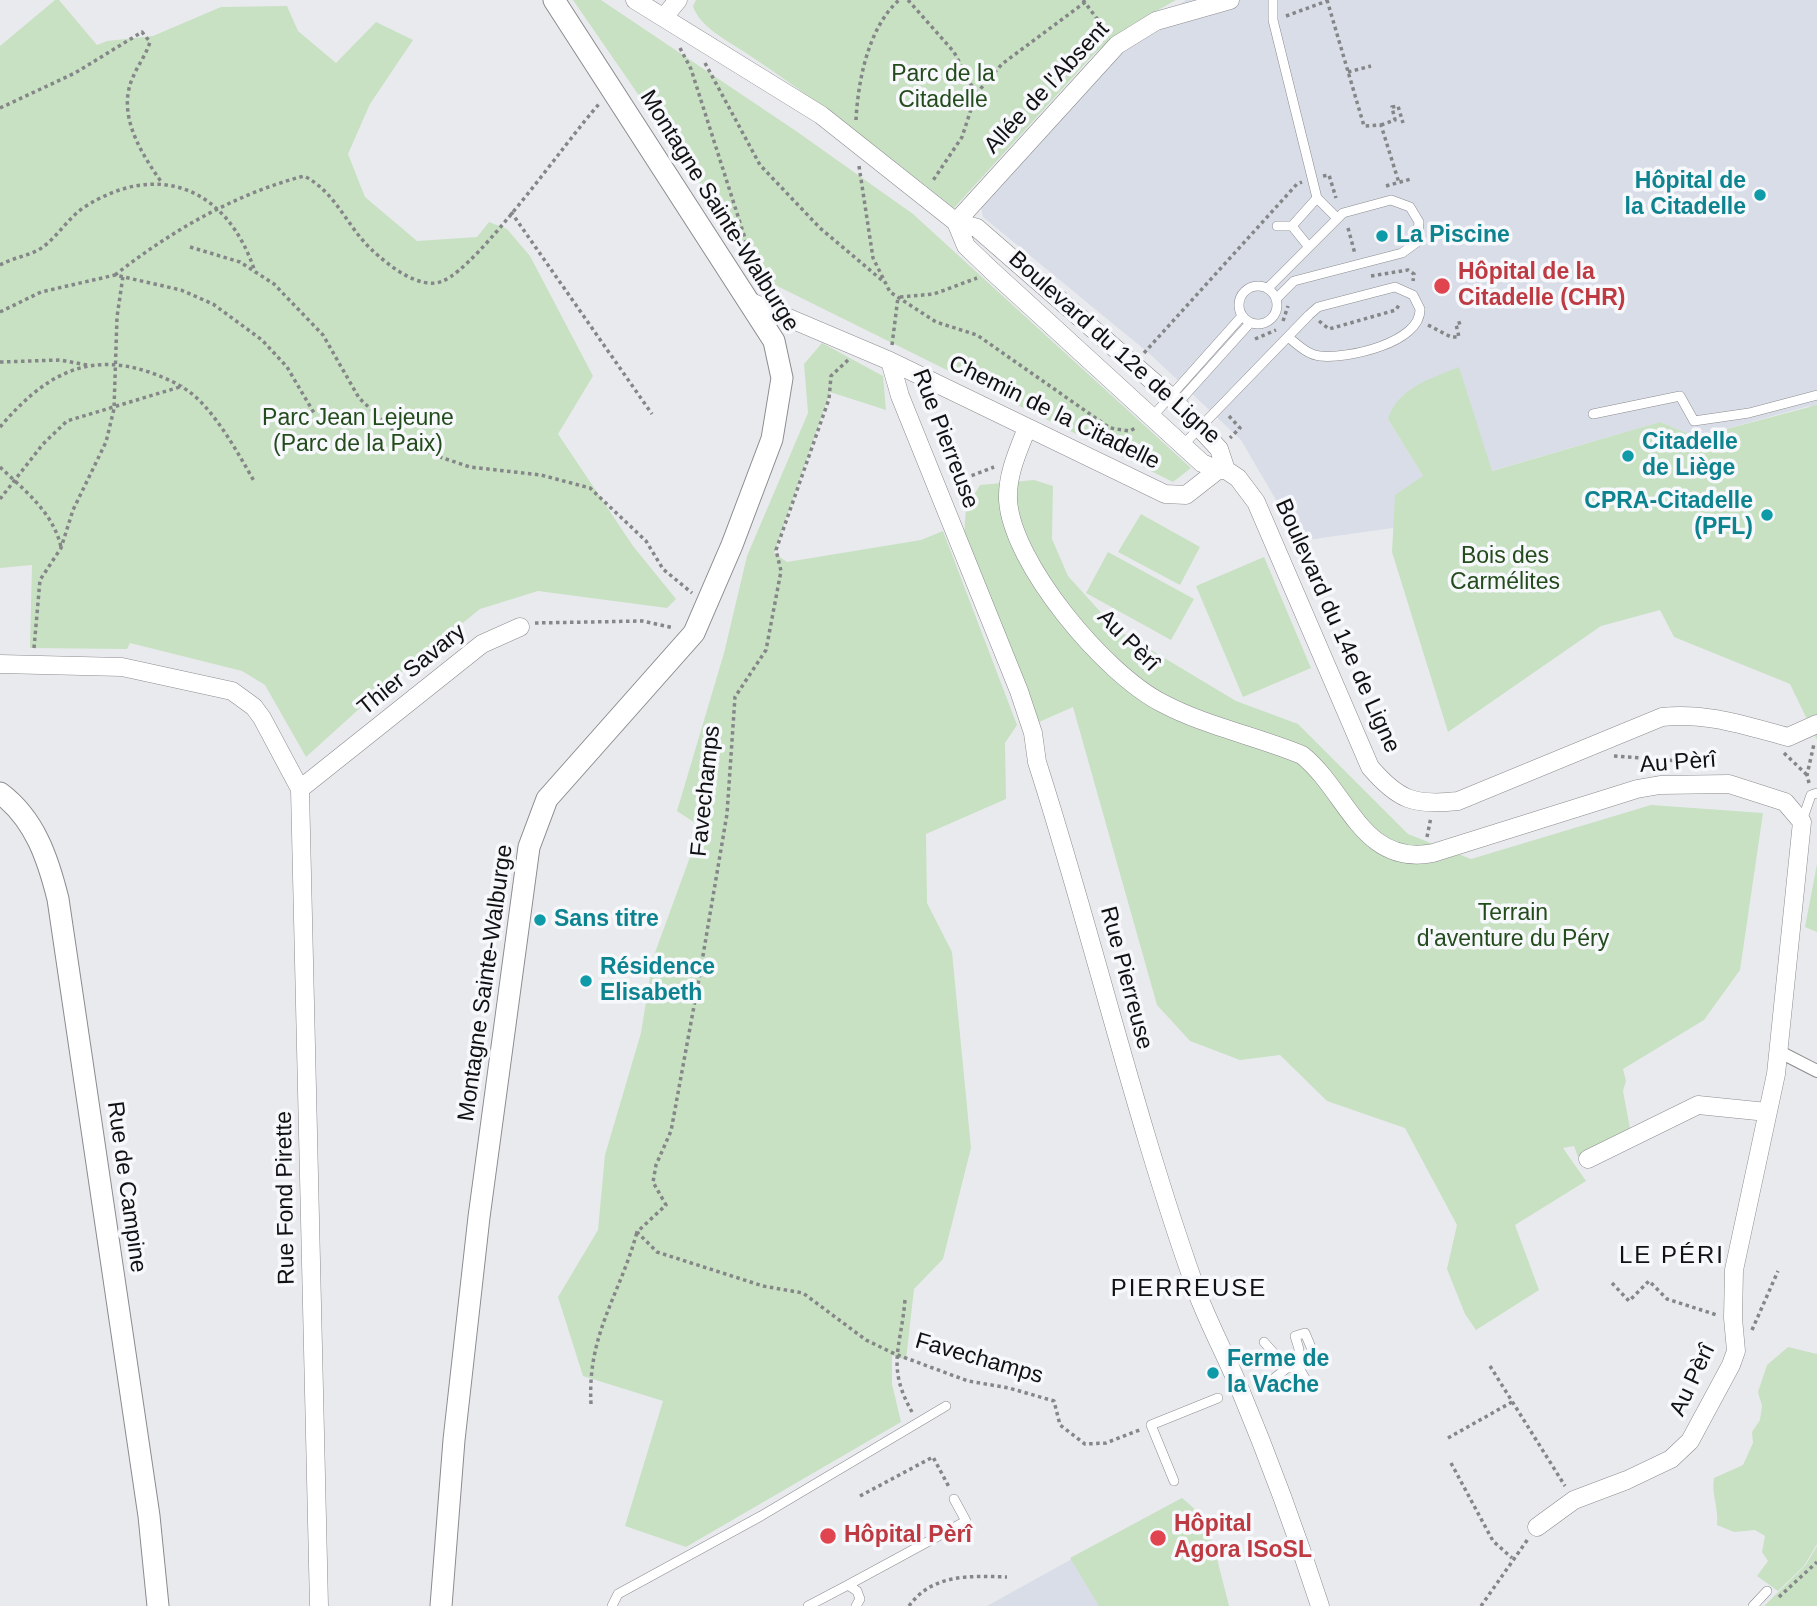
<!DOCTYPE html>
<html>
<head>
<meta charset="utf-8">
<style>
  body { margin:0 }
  canvas { display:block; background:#e9eaee }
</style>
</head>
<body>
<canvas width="1817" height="1606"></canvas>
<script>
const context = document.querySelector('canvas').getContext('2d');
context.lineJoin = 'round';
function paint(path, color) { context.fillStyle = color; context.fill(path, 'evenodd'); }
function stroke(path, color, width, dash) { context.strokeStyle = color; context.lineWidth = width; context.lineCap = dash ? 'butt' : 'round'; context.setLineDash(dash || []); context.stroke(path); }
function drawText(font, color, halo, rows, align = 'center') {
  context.font = font + ' Helvetica,sans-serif'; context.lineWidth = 7; context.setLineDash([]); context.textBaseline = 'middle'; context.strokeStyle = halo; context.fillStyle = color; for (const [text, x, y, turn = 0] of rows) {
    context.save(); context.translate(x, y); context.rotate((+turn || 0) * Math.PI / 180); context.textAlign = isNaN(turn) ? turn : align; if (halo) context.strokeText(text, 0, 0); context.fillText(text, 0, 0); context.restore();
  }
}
const built = new Path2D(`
  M1186,0H1817V421L1809,406L1696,437L1660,422L1491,471L1459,368L1388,419L1450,520L1300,541L1241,440L1151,355L983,217L981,207L1120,49Z
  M1182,1498L1207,1520L1229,1606H987Z`);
const green = new Path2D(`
  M55,0H59L97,45L107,41L153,36L221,7L287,6L298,31L336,63L376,22L413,40L370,104L348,154L365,197L417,241L477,237L489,222L507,229L530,256L593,376L558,434L633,546L676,599L667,608L538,591L480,609L380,690L306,757L265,685L242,671L130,643L127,649L30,648L32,565L0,568V46Z
  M573,0H601L796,131L913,214L1191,468L1173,482L767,281Z
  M696,0H1176L1131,25L1095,53L954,208C885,153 817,100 743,51C726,40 699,26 693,6Z
  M822,343L883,376L886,410L830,392L774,553L787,562L921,540L943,531L1017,725L1005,743L1006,799L926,834L927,903L952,952L971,1148L943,1259L914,1289L906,1360L892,1355V1384L901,1422L686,1547L625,1526L663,1401L583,1376L558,1297L598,1230L605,1155L641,1033L653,958L701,827L677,811L724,653L747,556L808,413L804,364Z
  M1459,367L1492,471L1660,422L1696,437L1817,405V740L1790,684L1674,637L1660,610L1601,626L1448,732L1392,552L1395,495L1423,476L1388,419C1399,387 1430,379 1459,367Z
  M1034,480L1053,486L1052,539L1068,576L1116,629L1236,701L1298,724L1408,834L1471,859L1651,805L1763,813L1740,970L1704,1020L1623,1069L1626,1081L1623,1091L1632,1139L1582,1157H1578L1574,1146L1563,1148L1586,1181L1515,1225L1539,1290L1476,1330L1465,1314L1447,1269L1457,1225L1405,1128L1327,1101L1280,1055L1240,1060L1190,1041L1157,1005L1073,707L1039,722L964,536L966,508L980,485Z
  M1141,514L1200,547L1180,585L1118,552Z
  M1108,552L1194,599L1171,640L1086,593Z
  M1264,557L1311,668L1243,697L1196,586Z
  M1817,864V932L1805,927Z
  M1788,1347L1817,1354V1544L1804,1566L1778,1591L1757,1576L1768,1561L1762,1552L1765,1536L1755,1530L1734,1532L1717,1525C1719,1507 1711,1495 1714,1478L1743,1465L1753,1443L1752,1432L1760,1420L1762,1406L1758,1392L1767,1365Z
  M1182,1498L1207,1520L1229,1606H1099L1070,1558Z
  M1817,1546V1606H1764L1805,1566Z`);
const path = new Path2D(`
  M908,0L954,52L976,94L962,137L932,182
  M1083,0L1107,32
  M1327,0L1364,126L1381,125L1399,183
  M1286,16L1327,1
  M680,48L691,69L758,279
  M705,63L760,165L820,228L884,282
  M1348,72L1371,66
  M976,94L1002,64L1088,0
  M0,108L75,73L142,32L150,42C146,55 138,65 133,77C116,114 141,153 162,183
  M856,120C858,81 868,28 899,0
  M1381,125L1395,120L1392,107L1398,106L1403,123
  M859,166L873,258L890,292L936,322L977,335L1110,428L1130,431L1137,427
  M1323,176L1329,175L1336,198
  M1386,186L1411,179
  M511,212L652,414
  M1348,228L1355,254
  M190,247L240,262L274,284L323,335L359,398L393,430L431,454L470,467L541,475L590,488L646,541L663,569L692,593
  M0,265C12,258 28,256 40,249C57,238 67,219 83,208C158,159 228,188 255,272
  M115,275C171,231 235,194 304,176C336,192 347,227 372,250C388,265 420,291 443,281C480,265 566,141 599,104
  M1371,276L1408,270L1414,274L1413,281
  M900,297L934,294L977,278
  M0,312L41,292L115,275L181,290L213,304L262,340L287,367L314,413
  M1283,321L1288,306
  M1319,321L1329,329L1396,310L1400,303
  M1428,325L1451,337H1459L1456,324L1462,322
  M1255,339L1276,330
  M892,345L898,297
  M1144,353L1297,184L1302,182
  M848,360L831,376L829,399L776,550L781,571L766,650L735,697L727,814L699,979L671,1131L656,1165L653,1182L666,1205L637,1232L657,1252L763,1286L803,1293L866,1340L895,1354L968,1381L1009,1388L1054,1401L1060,1425L1085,1444L1106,1443L1142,1429
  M0,362L60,360L87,365
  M1229,416L1240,428L1230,438
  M0,427C41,379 84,350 149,372C168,379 185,386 200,401C222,424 238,453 254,481
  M0,467C25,491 53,512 61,547
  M952,483L994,467
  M0,499L43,444L67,421L183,386
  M535,623L642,621L674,628
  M34,648L40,580L61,548L73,510L106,442L114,409L117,317L123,276
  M1784,753L1807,775
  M1614,756L1693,762L1707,766
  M1809,783L1807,775L1814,744
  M1427,837L1431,817
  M1612,1283L1629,1301L1649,1281L1667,1299L1717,1315
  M905,1300C901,1348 886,1366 912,1412
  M1752,1330L1778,1271
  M1490,1366L1565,1486
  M591,1404C587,1334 620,1295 637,1232
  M1448,1438L1512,1402
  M1451,1463L1493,1541L1512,1558
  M860,1496L933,1457L949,1487
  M1779,1597L1817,1562
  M909,1606C933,1573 971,1576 1007,1577
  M1481,1606L1528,1539`);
const service = new Path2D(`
  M1273,0V20L1317,198L1336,217
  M1277,226H1292L1317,198
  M1292,226L1308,246
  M1239 305a19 19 0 1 1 38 0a19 19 0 1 1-38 0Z
  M1268,288L1343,213L1391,200L1410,207L1419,222L1417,242L1402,253L1294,281L1277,298
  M1177,404L1250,323
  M1593,414L1680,396L1694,421L1749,413L1817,395
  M1152,417L1242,316
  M1183,445L1309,315L1318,307L1395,287L1413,295L1420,309C1421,343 1347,359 1320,356C1308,355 1298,345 1288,337
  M1802,821L1811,795L1817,793
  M1264,1342L1287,1368
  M1299,1368L1309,1385
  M1272,1380L1287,1368H1299V1349L1295,1336L1305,1333L1313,1352
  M1174,1481L1151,1425L1218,1398
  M848,1585L966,1521L954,1499
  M612,1606L618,1594L761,1516L946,1406
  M808,1606L848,1585L857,1591L860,1599L856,1606
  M1753,1606L1767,1591`);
const pedestrian = new Path2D(`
  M1778,1051L1817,1071`);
const minor = new Path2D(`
  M635,0L821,115L956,222L977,228L1171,397L1219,449L1226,470
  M664,17L678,0
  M956,222L966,246L991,270L1202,463L1218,470H1226
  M956,222L1117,45L1156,21L1230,0
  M751,302L890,361L1165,494L1186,495L1218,470
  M890,361L900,396L1019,691L1033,733L1037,762C1094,939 1135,1120 1198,1295C1210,1326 1226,1356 1239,1387C1269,1459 1296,1532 1320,1606
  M1027,428C1018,451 1007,474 1008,500C1012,564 1105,674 1162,703C1205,726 1256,736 1302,755C1348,792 1362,867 1433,853L1637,789L1660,785L1729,784L1785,802L1802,822L1776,1074L1734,1270L1733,1318L1736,1351L1731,1365L1690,1441L1671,1459L1627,1480L1574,1500L1537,1527
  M1226,470L1238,478L1256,502L1370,767C1398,800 1414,806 1458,801L1662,717C1706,712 1746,726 1788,737L1817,724
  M0,664L122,667L232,691L254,707L262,718L300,789L319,1606
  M300,789L482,644L520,627
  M1588,1159L1698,1105L1767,1112`);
const tertiary = new Path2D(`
  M0,793C35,819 48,859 58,899L149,1516L158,1606
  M441,1606L454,1440L479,1217L529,847L547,799L694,633L732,545L772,439L782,378L774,341L554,0`);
const markers = [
  [1760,195,7,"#0f9aa8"],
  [1382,236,7,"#0f9aa8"],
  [1442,286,9,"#e0444e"],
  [1628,456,7,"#0f9aa8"],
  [1767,515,7,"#0f9aa8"],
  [540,920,7,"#0f9aa8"],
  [586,981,7,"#0f9aa8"],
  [1213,1373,7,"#0f9aa8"],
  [828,1536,9,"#e0444e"],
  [1158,1538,9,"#e0444e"]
];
const parkNames = [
  ["Parc de la",943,75],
  ["Citadelle",943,101],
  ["Parc Jean Lejeune",358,419],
  ["(Parc de la Paix)",358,445],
  ["Bois des",1505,557],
  ["Carmélites",1505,583],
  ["Terrain",1513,914],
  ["d'aventure du Péry",1513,940]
];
const streetNames = [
  ["Allée de l'Absent",1047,88,-47],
  ["Montagne Sainte-Walburge",719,211,58],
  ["Boulevard du 12e de Ligne",1114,348,42],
  ["Chemin de la Citadelle",1054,413,26],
  ["Rue Pierreuse",945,439,69],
  ["Boulevard du 14e de Ligne",1337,626,66],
  ["Au Pèrî",1128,641,45],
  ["Thier Savary",412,670,-39],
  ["Au Pèrî",1678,763,-4],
  ["Favechamps",706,791,-84],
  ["Rue Pierreuse",1126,978,75],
  ["Montagne Sainte-Walburge",486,983,-82],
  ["Rue de Campine",126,1187,82],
  ["Rue Fond Pirette",286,1198,-91],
  ["Favechamps",979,1359,16],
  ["Au Pèrî",1693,1380,-65]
];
const cultureNames = [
  ["Hôpital de",1746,182,"right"],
  ["la Citadelle",1746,208,"right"],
  ["La Piscine",1396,236],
  ["Citadelle",1642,443],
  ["de Liège",1642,469],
  ["CPRA-Citadelle",1753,502,"right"],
  ["(PFL)",1753,528,"right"],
  ["Sans titre",554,920],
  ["Résidence",600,968],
  ["Elisabeth",600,994],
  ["Ferme de",1227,1360],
  ["la Vache",1227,1386]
];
const healthNames = [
  ["Hôpital de la",1458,273],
  ["Citadelle (CHR)",1458,299],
  ["Hôpital",1174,1525],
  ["Agora ISoSL",1174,1551],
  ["Hôpital Pèrî",844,1536]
];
const neighbourhoodNames = [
  ["LE PÉRI",1672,1256],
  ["PIERREUSE",1189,1289]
];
paint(built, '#d9dde7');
paint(green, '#c8e1c3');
stroke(service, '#8b8c8f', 10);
stroke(pedestrian, '#8b8c8f', 14);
stroke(minor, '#8b8c8f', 19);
stroke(tertiary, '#8b8c8f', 23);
stroke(path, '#858688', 3.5, [3.5, 3.5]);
stroke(service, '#fff', 9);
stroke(pedestrian, '#fff', 12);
stroke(minor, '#fff', 18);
stroke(tertiary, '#fff', 21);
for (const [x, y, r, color] of markers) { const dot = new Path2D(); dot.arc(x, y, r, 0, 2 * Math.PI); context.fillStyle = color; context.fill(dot); stroke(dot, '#f6f8fb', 2.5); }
drawText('23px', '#234b1b', '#f6f8fb', parkNames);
drawText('23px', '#111112', '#f6f8fb', streetNames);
drawText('bold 23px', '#0d838f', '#f6f8fb', cultureNames, 'left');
drawText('bold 23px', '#be3a42', '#f6f8fb', healthNames, 'left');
context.letterSpacing = '2px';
drawText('24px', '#111112', '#f6f8fb', neighbourhoodNames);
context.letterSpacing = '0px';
</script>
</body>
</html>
